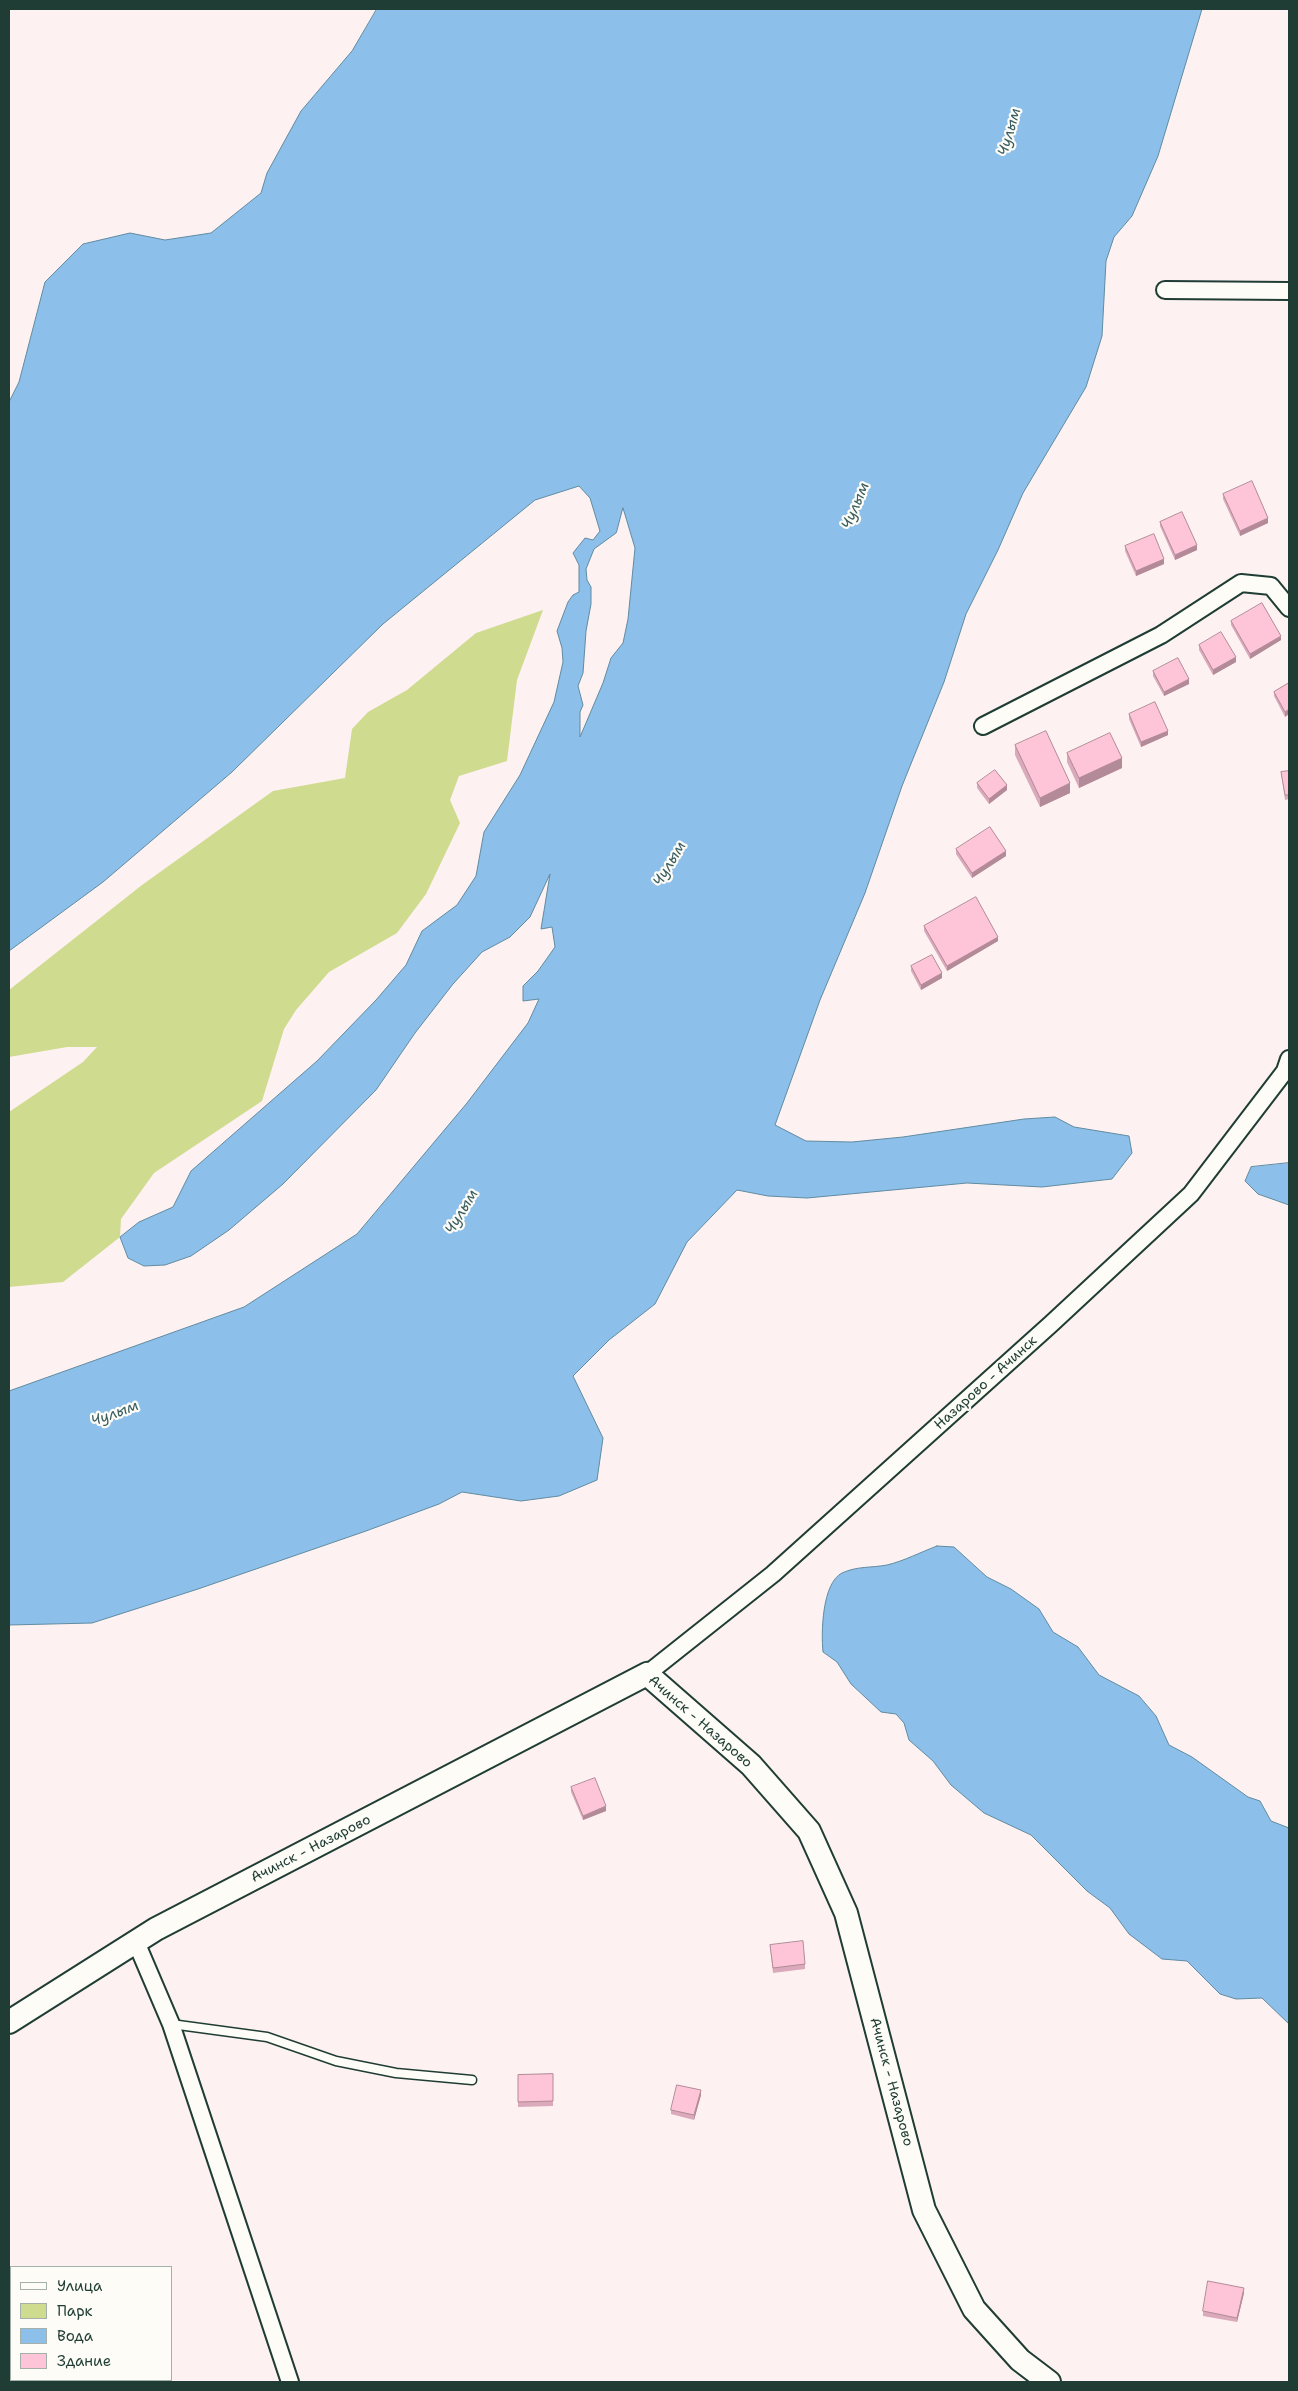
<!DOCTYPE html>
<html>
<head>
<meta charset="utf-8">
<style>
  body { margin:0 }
  #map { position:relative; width:1298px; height:2391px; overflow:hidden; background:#fdf1f1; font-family:"Shantell Sans",sans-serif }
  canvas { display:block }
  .frame { position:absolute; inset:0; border:10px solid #1f3d34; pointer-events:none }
  .legend { position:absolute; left:10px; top:2266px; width:162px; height:115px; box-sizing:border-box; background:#fdfcf7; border:1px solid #a4b0a9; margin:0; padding:6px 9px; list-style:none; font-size:15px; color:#1f3d34 }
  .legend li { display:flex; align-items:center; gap:10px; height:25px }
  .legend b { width:25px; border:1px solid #a4b0a9 }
</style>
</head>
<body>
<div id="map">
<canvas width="1298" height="2391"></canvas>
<div class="frame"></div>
<ul class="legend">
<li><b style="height:6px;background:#fdfcf7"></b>Улица</li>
<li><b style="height:14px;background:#cfdb8e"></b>Парк</li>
<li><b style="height:14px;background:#8cbfe9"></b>Вода</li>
<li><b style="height:14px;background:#fec5d9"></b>Здание</li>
</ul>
</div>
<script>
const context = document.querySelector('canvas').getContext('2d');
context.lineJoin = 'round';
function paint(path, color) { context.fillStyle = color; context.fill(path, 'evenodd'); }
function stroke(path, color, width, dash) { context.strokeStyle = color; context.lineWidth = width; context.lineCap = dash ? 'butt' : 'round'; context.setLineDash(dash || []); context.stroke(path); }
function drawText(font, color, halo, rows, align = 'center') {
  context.font = font + ' "Shantell Sans",sans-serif'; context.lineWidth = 4.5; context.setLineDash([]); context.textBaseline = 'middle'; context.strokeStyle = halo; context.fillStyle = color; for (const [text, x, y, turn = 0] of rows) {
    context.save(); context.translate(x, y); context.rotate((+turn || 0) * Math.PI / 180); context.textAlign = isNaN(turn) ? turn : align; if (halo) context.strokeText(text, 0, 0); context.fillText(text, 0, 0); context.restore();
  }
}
const green = new Path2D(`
  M543,610L517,680L507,761L459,776L450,800L460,823L426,894L397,933L329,972L296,1010L284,1029L262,1101L154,1173L121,1219L120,1237L63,1282L9,1287V1112L83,1062L97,1047H67L9,1057V990L142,885L273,791L345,778L352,729L368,712L407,690L476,633Z`);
const water = new Path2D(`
  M377,9H1202L1158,156L1132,216L1114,237L1106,261L1102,336L1086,387L1023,493L998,550L966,614L944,682L902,786L865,893L820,1000L775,1125L806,1141L852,1142L903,1137L1024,1119L1055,1117L1074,1127L1129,1136L1132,1153L1112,1179L1042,1187L967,1183L807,1198L768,1196L737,1190L687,1242L655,1304L609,1340L573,1376L603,1438L597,1480L559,1496L521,1501L462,1492L439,1504L366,1531L198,1589L92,1623L9,1625V1391L244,1307L357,1234L467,1103L528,1023L539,999L523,1001V986L538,971L555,947L552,927L541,929L550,874L530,917L510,937L482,952L453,984L415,1033L376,1090L283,1184L229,1230L191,1256L165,1265L144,1266L128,1258L120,1237L139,1222L173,1207L191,1171L317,1061L376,1000L406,965L422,931L457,905L476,876L484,832L520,775L554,702L563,662L562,648L557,631L568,602L573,595L579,592V565L573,553L585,538L593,540L600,531L590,498L579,486L535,500L383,624L232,772L103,882L9,951V402L19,382L45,282L83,244L130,233L165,240L211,233L261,193L267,173L301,111L352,51ZM623,508L635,548L628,619L623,643L611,658L603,683L580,737V712L583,705L578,686L583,673L586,631L591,604V587L587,580L586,569L594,549L616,533Z
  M1289,1163V1205L1258,1194L1245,1181L1251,1167Z
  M937,1546L954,1547L987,1577L1011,1589L1039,1609L1053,1632L1078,1647L1099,1675L1139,1696L1156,1716L1169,1745L1192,1757L1248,1797L1260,1801L1271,1821L1289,1828V2024L1262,1998L1236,1999L1220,1994L1187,1961L1162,1959L1129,1934L1110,1908L1087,1891L1031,1835L984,1813L951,1785L933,1761L909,1740L904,1723L896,1714L881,1712L851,1684L837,1662L823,1652C821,1633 822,1583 842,1573C857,1566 871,1568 887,1565C904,1561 921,1552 937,1546Z`);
const lane = new Path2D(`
  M171,2024L267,2037L336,2061L396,2073L472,2080`);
const street = new Path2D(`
  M1165,290L1289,291
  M983,726L1161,635L1241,583L1271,586L1289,608
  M647,1674L773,1574L1051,1324L1191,1194L1285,1071L1289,1059
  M136,1942L171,2024L290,2382`);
const secondary = new Path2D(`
  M9,2022L156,1929L647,1674L751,1765L809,1831L846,1913L924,2210L974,2309L1020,2360L1049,2382`);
const wall = new Path2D(`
  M1223,494L1268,523L1240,536L1223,499Z
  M1160,522L1197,550L1175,560L1160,526Z
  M1125,546L1164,564L1136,576L1125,551Z
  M1231,621L1281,640L1250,659L1231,625Z
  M1199,645L1236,662L1213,675L1199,650Z
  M1153,671L1189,684L1164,696L1153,676Z
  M1289,683L1285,717L1274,696V692Z
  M1129,714L1168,735L1141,747L1129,719Z
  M1015,745L1070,793L1040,807L1015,755Z
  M1067,753L1122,768L1079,788L1067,762Z
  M1289,771V799L1285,800L1281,772Z
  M977,783L1007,790L989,804L977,788Z
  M956,849L1006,856L972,878L956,854Z
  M924,926L998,941L947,971L924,931Z
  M911,966L942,978L921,990L911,971Z
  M571,1787L606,1811L583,1820L571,1792Z
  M770,1945L805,1964V1969L773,1973Z
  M553,2074V2106L518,2107V2075Z
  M701,2095L694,2120L671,2114V2110Z
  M1244,2293L1237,2322L1203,2316V2311Z`);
const shadedWall = new Path2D(`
  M1268,518V523L1240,536V531Z
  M1197,545V550L1175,560V555Z
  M1164,559V564L1136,576V571Z
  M1281,636V640L1250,659V654Z
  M1236,657V662L1213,675V670Z
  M1189,679V684L1164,696V692Z
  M1289,709V714L1285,717V712Z
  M1168,731V735L1141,747V742Z
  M1122,758V768L1079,788V778Z
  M1070,783V793L1040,807V798Z
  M1007,785V790L989,804V799Z
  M1006,851V856L972,878V873Z
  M998,937V941L947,971V966Z
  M942,973V978L921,990V985Z
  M606,1806V1811L583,1820V1816Z
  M701,2090V2095L694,2120V2115Z
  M1244,2288V2293L1237,2322V2318Z`);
const building = new Path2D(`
  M1252,481L1268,518L1240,531L1223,494Z
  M1182,512L1197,545L1175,555L1160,522Z
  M1154,534L1164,559L1136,571L1125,546Z
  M1262,603L1281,636L1250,654L1231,621Z
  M1221,632L1236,657L1213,670L1199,645Z
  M1178,658L1189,679L1164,692L1153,671Z
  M1289,683V709L1285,712L1274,692Z
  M1155,702L1168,731L1141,742L1129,714Z
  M1046,731L1070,783L1040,798L1015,745Z
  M1110,733L1122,758L1079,778L1067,753Z
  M995,770L1007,785L989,799L977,783Z
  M1289,771V795H1285L1281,772Z
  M990,827L1006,851L972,873L956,849Z
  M976,897L998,937L947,966L924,926Z
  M932,955L942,973L921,985L911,966Z
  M595,1778L606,1806L583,1816L571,1787Z
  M803,1941L805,1964L773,1968L770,1945Z
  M553,2074V2101L518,2102V2075Z
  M677,2085L701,2090L694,2115L671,2110Z
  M1208,2281L1244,2288L1237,2318L1203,2311Z`);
const streetNames = [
  ["Назарово - Ачинск",986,1383,-42],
  ["Ачинск - Назарово",700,1722,41],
  ["Ачинск - Назарово",311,1849,-27],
  ["Ачинск - Назарово",891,2082,75]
];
const waterNames = [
  ["Чулым",1010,132,-74],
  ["Чулым",856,506,-67],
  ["Чулым",670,864,-59],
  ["Чулым",462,1212,-59],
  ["Чулым",115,1414,-20]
];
paint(green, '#cfdb8e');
paint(water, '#8cbfe9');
stroke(water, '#608ba1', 1);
stroke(lane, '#1f3d34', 11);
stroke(street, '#1f3d34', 20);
stroke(secondary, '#1f3d34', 26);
stroke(lane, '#fdfcf7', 8);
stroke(street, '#fdfcf7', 16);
stroke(secondary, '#fdfcf7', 22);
paint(wall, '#daa9bb');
paint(shadedWall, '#b28a98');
paint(building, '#fec5d9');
stroke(building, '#b28a98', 1);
drawText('14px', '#1f3d34', '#fdfcf7', streetNames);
drawText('italic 15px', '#3a5e61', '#fdfcf7', waterNames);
</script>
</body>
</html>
